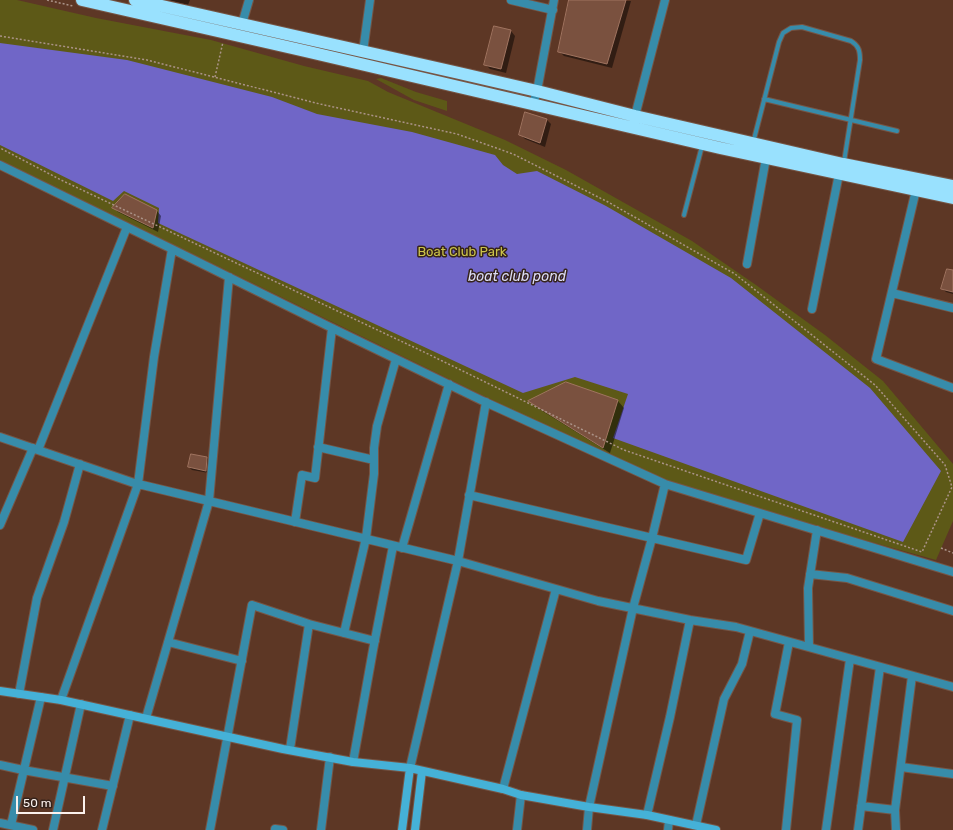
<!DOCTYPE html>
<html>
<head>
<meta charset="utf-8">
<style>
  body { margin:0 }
  #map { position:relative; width:953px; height:830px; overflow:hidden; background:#5d3725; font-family:Rubik,sans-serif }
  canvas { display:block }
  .scale { position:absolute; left:16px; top:796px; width:69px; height:18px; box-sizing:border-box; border:2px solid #fbf1ed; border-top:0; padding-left:5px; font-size:12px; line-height:14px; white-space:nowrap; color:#fbf1ed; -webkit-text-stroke:3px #35231b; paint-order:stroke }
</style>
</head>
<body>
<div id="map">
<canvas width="953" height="830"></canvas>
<div class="scale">50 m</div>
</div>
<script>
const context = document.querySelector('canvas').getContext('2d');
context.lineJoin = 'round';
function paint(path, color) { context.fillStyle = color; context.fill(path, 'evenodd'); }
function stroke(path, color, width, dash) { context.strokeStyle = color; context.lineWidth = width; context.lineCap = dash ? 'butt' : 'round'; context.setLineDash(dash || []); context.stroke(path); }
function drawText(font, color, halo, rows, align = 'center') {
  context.font = font + ' Rubik,sans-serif'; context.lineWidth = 3; context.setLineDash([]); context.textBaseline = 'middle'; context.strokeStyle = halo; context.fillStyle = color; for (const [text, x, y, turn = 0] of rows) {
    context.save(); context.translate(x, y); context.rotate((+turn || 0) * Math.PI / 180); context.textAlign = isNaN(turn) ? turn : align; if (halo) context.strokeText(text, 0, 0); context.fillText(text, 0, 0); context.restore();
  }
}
const green = new Path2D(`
  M0,0H17L96,18L211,40L304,66L368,81L388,92L505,140L566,170L692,241L756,285L825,335L883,381L953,464V521L936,560L677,488L490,399L0,160Z
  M381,78L416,92L447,101V111L414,100L376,79Z`);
const water = new Path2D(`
  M0,43L127,60L272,97L317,114L412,132L495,155L503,165L517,174L537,171L606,206L731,278L870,388L941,471L903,542L613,438L628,394L575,377L523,393L158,223L159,208L124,191L113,201L0,145Z`);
const shadow = new Path2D(`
  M169,0H190L188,5Z
  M570,0L631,1L612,68L564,56L559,51Z
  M511,31L515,36L506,73L490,69L486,65Z
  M547,120L551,124L545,147L525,139L520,134Z
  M114,208L157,211L161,216L158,232L118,212Z
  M953,271V294L946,292L943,289Z
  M566,383L618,401L624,408L610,453L536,407L530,402Z
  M207,458L210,461L209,473L192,470L189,467Z`);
const building = new Path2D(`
  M569,0H626L607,64L558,52Z
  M494,26L511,30L501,69L484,65Z
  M525,112L547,119L540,143L519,135Z
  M125,194L157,210L153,228L112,208Z
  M947,269L953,270V292L941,289Z
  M566,382L618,400L603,448L528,401Z
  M191,454L207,457L206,471L188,467Z`);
const path = new Path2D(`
  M47,0L73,6
  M0,36L147,60L320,104L457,134L513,154L608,202L735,274L875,385L945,465L952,487L922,552L624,450L426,353L61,180L0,148
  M215,77L223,42
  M941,548L953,553`);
const lane = new Path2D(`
  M764,99L897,131
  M753,143L779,42L783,33L791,28L802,27L851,41C859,46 860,51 860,60L844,162
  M684,215L702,146`);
const street = new Path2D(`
  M511,0L553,10
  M242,24L249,0
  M363,52L370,0
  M533,104L537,91L554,0
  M635,116L665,0
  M0,165L127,227
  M916,190L876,359L953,388
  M747,264L766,158
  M892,293L953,308
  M812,309L839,174
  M0,437L134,483L458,561L598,601L690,620L736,627L953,687
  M318,447L374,460
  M38,450L127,227L172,249
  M469,495L746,560L760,513
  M295,522L302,475L315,478L332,328
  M0,525L33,448
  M402,548L449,384
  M810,574L847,578L953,611
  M309,624L375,641
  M344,633L366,538L374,474V448L377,426L396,359
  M168,642L242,661
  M809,647L808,588L817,530
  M19,694L37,598L64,522L80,464
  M61,700L138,484L154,357L172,249L332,328L483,401L665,484L953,572
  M146,718L209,501L229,277
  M353,762L373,650L393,546
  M0,765L23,770L113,786
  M901,767L953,774
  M410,768L458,561L486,402
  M503,789L556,589
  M861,806L895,810
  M647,815L670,717L690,620
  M0,823L33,830
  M11,825L41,697
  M696,825L724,699L742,664L750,631
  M275,829L283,830
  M53,830L81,704
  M102,830L130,715
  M210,830L252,605L309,624L290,749
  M321,830L330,757
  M517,830L521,795
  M587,830L589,807L633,608L652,538L665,484
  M668,830L669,820
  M786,830L797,720L775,714L789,642
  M826,830L850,659
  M858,830L880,667
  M896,830L895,810L912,676`);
const secondary = new Path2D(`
  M0,691L61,700L283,749L353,762L410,768L503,789L521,795L589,807L647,815L716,830
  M402,830L410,768
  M415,830L422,771`);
const highway = new Path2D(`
  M82,0L305,51L720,148L953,198
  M135,0L459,73L537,91L635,116L843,164L953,186`);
const parkNames = [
  ["Boat Club Park",462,252]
];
const waterNames = [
  ["boat club pond",517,277]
];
paint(green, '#5d5917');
paint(water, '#7066c7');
paint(shadow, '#0007');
paint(building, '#7a513f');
stroke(building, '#a07460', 1);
stroke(lane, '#765545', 6);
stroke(street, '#765545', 10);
stroke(secondary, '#765545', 10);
stroke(highway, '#765545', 14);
stroke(path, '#ab9388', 1.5, [2, 2]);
stroke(lane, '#378caa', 4);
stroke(street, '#378caa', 8);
stroke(secondary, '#45b1d7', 8);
stroke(highway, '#99e1fe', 12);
drawText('13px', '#ccc44b', '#35231b', parkNames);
drawText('italic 14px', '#dcdcf6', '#35231b', waterNames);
</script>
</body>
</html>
